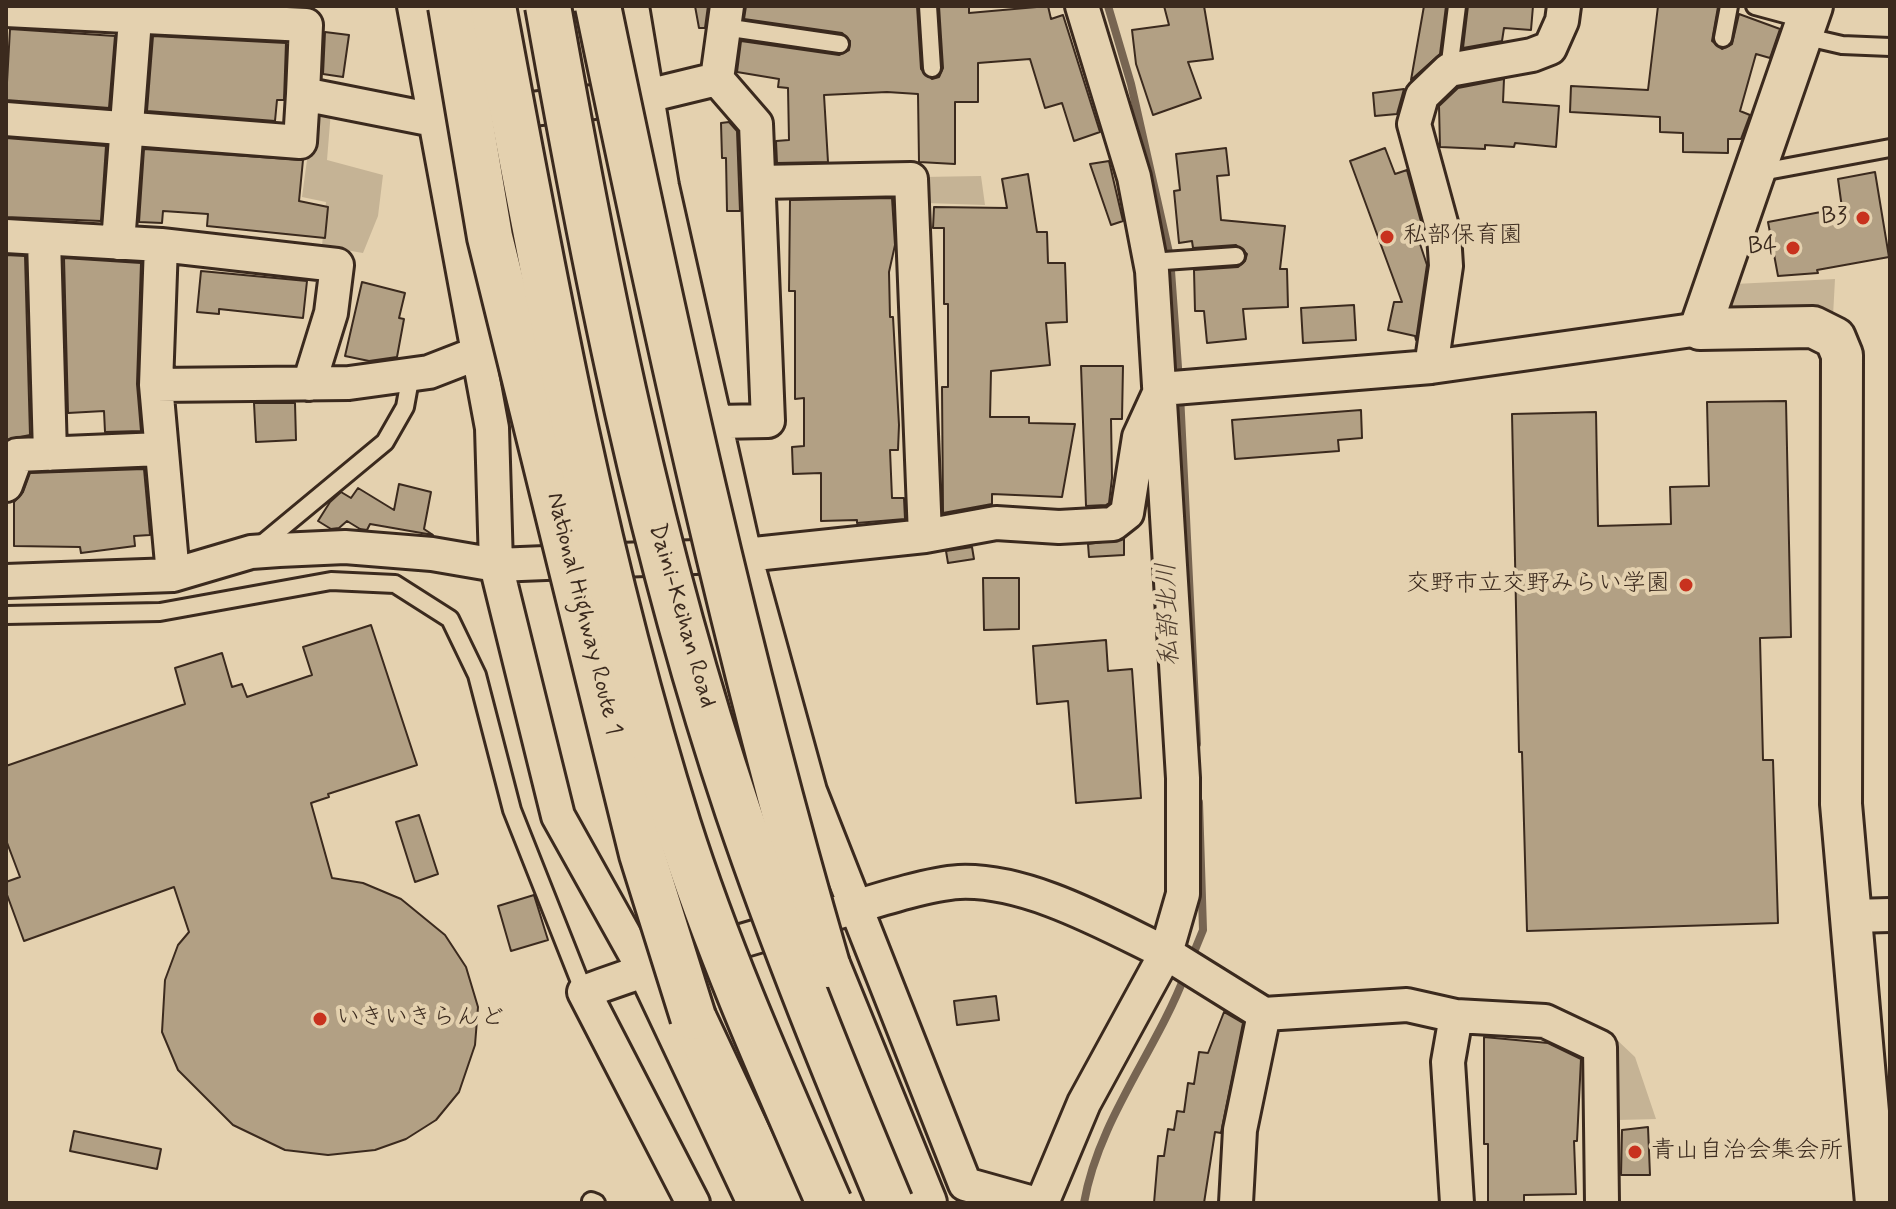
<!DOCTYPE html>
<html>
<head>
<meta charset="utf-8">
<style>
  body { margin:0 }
  #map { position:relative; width:1896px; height:1209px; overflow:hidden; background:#e4d1af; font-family:Mynerve,sans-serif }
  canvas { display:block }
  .frame { position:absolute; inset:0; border:8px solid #3b2a1e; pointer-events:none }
</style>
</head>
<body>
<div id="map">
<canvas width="1896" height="1209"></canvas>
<div class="frame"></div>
</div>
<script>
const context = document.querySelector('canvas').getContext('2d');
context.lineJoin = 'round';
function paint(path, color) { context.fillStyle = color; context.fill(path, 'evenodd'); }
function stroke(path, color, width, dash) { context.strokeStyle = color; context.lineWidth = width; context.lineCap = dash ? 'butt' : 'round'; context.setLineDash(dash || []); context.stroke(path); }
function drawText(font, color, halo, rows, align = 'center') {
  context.font = font + ' Mynerve,"Klee One",sans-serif'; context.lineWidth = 8; context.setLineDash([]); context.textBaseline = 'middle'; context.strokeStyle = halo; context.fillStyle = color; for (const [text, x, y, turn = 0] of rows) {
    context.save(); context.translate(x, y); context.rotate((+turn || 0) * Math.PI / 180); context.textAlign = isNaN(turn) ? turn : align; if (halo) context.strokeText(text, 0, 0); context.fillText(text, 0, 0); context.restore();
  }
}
const green = new Path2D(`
  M314,108L331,111L327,160L383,175L378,216L363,253L322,246L326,202L302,197Z
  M981,176L985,205L926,203L923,177Z
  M1835,279L1833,316L1722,320L1735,284Z
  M1616,1039L1635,1057L1656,1119L1617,1120Z`);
const stream = new Path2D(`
  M1108,6L1131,84L1170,257L1179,381
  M1180,394L1197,744
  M1190,962L1203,930L1199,802
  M1084,1203C1098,1121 1156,1051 1185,975`);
const building = new Path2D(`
  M695,6H708L705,28H699Z
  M746,6H917L921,69L932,79L939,77L943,68L939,6H969V13L1048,6L1051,19L1063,15L1100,132L1074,141L1062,103L1045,108L1030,59L978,63V102H955V164L919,162L918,94L887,92L824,95L828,162L777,163L776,141L789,140L788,88L778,87L779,79L737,72L741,41L839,55L849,50L850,41L842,33L744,19Z
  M1164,6H1204L1213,59L1188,62L1201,98L1153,115L1136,64L1132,30L1169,25Z
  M1424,6H1446L1440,54L1411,80Z
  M1468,6H1533L1531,30L1504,28L1502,41L1463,48Z
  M1658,6L1718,7L1712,41L1722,49L1732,44L1739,14L1780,29L1770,58L1756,54L1740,111L1750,115L1741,139H1728V153L1683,152V133L1660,132V117L1570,112L1571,86L1648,90Z
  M10,29L115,36L109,108L6,100Z
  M325,32L349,35L343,77L323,74Z
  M153,36L286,43L284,100H277L275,121L147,111Z
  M1504,79L1503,102L1559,106L1556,147L1515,143L1514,147L1485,145V149L1440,147L1439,106L1458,88Z
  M1404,89L1397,114L1375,116L1373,93Z
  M729,122L737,131L740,211H727L726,158H722L721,123Z
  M6,138L106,146L101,221L6,217Z
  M1226,148L1229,175L1217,176L1221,220L1285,226L1280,269H1287L1288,307L1243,309L1246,339L1207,343L1204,311H1195L1194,270L1238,267L1245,261L1247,254L1236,245L1193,248L1192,241L1179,243L1174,191L1180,190L1176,154Z
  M1385,148L1395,174L1407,170L1423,229L1416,232L1427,265L1416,340L1415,336L1388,330L1394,302H1402L1350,161Z
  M144,149L303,160L299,201L328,207L325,238L207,226L208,214L163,211L162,223L139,222Z
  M1109,161L1123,221L1111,225L1090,164Z
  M1875,172L1889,257L1817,270L1818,273L1778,276L1768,222L1842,208L1838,179Z
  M1028,174L1037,232H1047L1048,263H1065L1067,322L1046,323L1050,365L991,371L990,417H1029V423L1075,424L1062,497L992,494V504L943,513L942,387H948V304H944V228H933L934,207L1007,208L1002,179Z
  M892,198L895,245L889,272L890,317H893L899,425L898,450H890L892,498H904L905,519L857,523V520L821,521V473L793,474L792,447L804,446V398L795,399V291H789L790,200Z
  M6,255L25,256L30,435L6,440Z
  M64,258L141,263L137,384L141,431L105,432L104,411L68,413Z
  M201,271L307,281L303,318L219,309V314L197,312Z
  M362,282L405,293L399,318L404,319L397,357L369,361L345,356Z
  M1354,305L1356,340L1303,343L1301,308Z
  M1081,366H1123L1122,419H1111L1112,478L1109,503L1106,505L1086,506Z
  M1786,401L1791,637L1760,638L1763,760H1773L1778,923L1527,931L1522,752H1519L1512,414L1596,412L1598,526L1671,524L1670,487L1709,486L1707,402Z
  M254,403H295L296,440L256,442Z
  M1361,410L1362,438L1338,440L1339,451L1235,459L1232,420Z
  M144,469L150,535L134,536L135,546L81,553L80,547L14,546V502L23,492L30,473Z
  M399,484L431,492L424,529L433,535L370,524L367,530L360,529L347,521L339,528L331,529L318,521L330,502L341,492L351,498L358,488L394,510Z
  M1124,539V555L1089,557L1088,544Z
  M972,547L974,559L948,563L946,551Z
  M983,578H1019V629L984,630Z
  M371,625L417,765L328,794L329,797L311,803L332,878L363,883L401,899L445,935L466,967L478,1007L475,1045L459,1092L436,1120L406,1139L375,1150L328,1155L285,1150L233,1125L178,1070L162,1032L165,980L178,945L189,932L174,887L24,941L6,892V882L20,877L6,840V766L185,704L175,668L222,653L232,687L242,684L247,697L312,675L303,647Z
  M1106,640L1108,671L1132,669L1141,798L1076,803L1068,701L1037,704L1033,646Z
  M419,815L438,874L415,882L396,822Z
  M534,895L548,940L511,951L498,906Z
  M996,996L999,1020L957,1025L954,1001Z
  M1224,1012L1243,1023L1221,1133L1215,1132L1204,1203H1154L1158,1156H1164L1168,1129L1174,1130L1177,1111L1184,1112L1188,1083L1194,1084L1199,1052L1208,1053Z
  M1484,1037L1548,1043L1581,1059L1577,1141H1574L1576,1194L1524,1195V1203H1488V1144H1484Z
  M1648,1127L1650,1175H1621L1622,1130Z
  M74,1131L161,1149L157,1169L70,1151Z`);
const service = new Path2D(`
  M928,6L932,68
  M1755,6L1807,20
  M724,27L840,44
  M1803,36L1842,45L1890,47
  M1723,38L1729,6
  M1449,70L1457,6
  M1756,173L1890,148
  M1150,262L1236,256
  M256,549L385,442L405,407L411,374
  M6,615L160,612L331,581L395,584L450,619L477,675L512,810L584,992
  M591,1201L596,1203`);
const minor = new Path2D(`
  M414,6L492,428L496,565L558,816L644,970L754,1203
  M632,6L662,186L745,555L810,791L965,1184L1033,1203
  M6,10L306,25L303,94L434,120L647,96L717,79
  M6,119L300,142L303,94
  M759,182L911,179L925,536
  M6,236L161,245L156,385L173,575L6,581
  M44,239L50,454
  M118,243L136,6
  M161,245L337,265L331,313L309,384
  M1431,367L1446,266L1444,234L1414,124L1422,96L1449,70L1532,55L1550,48L1562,21L1564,6
  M156,385L349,383L429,372L478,353
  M716,422L768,421L756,124L717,79L727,6
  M6,485L17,455L161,449
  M173,575L251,552L279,550L345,547L432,554L496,565L745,555L925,536L996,523L1059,527L1113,524L1127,513L1139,437L1161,389L1431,367L1700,329
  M1852,916L1890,915
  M1456,1016L1448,1062L1457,1203
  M693,1203L584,992C664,962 747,940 829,915C863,905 925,884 959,882C1027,879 1106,924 1166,953L1183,894V778L1152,271L1134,177L1082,6
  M1042,1203L1084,1103L1166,953L1264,1014L1407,1005L1456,1016L1545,1021L1600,1047L1602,1203
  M1236,1203L1240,1130L1264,1014`);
const tertiary = new Path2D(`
  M1812,6L1700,329L1813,327L1835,338L1842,355L1841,804L1876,1203`);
const trunk = new Path2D(`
  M827,965L924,1203
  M693,1017L780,1203`);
const trunkBridge = new Path2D(`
  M451,6L490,237L642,854L693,1017
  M598,6C665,328 735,649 827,965`);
const motorwayBridge = new Path2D(`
  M493,6C544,281 594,557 678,825C719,954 775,1079 829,1203
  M548,6C596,277 650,549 738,811C783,944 836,1074 890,1203`);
const markers = [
  [1863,218,8,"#c8321e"],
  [1387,237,8,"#c8321e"],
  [1793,248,8,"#c8321e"],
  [1686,585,8,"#c8321e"],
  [320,1019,8,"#c8321e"],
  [1635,1152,8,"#c8321e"]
];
const poiNames = [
  ["B3",1847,218],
  ["私部保育園",1403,237,"left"],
  ["B4",1777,248],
  ["交野市立交野みらい学園",1670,585],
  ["いきいきらんど",336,1019,"left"],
  ["青山自治会集会所",1651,1152,"left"]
];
const streetNames = [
  ["National Highway Route 1",583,614,76],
  ["Daini-Keihan Road",681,616,74]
];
const waterNames = [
  ["私部北川",1170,614,-92]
];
paint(green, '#c5b395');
stroke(stream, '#776552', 8);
paint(building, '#b2a084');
stroke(building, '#3b2a1e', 2);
stroke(service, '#3b2a1e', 22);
stroke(minor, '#3b2a1e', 38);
stroke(tertiary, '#3b2a1e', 46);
stroke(trunk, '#3b2a1e', 50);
stroke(service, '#e4d1af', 16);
stroke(minor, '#e4d1af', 32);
stroke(tertiary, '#e4d1af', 40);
stroke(trunk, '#e4d1af', 44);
stroke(trunkBridge, '#3b2a1e', 50, []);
stroke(motorwayBridge, '#3b2a1e', 50, []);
stroke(trunkBridge, '#e4d1af', 44);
stroke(motorwayBridge, '#e4d1af', 44);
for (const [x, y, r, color] of markers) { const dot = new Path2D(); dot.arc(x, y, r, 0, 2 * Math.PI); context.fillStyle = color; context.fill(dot); stroke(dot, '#e4d1af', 3); }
drawText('24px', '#3b2a1e', '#e4d1af', poiNames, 'right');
drawText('24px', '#3b2a1e', '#e4d1af', streetNames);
drawText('italic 26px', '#4f3e2f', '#e4d1af', waterNames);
</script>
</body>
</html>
